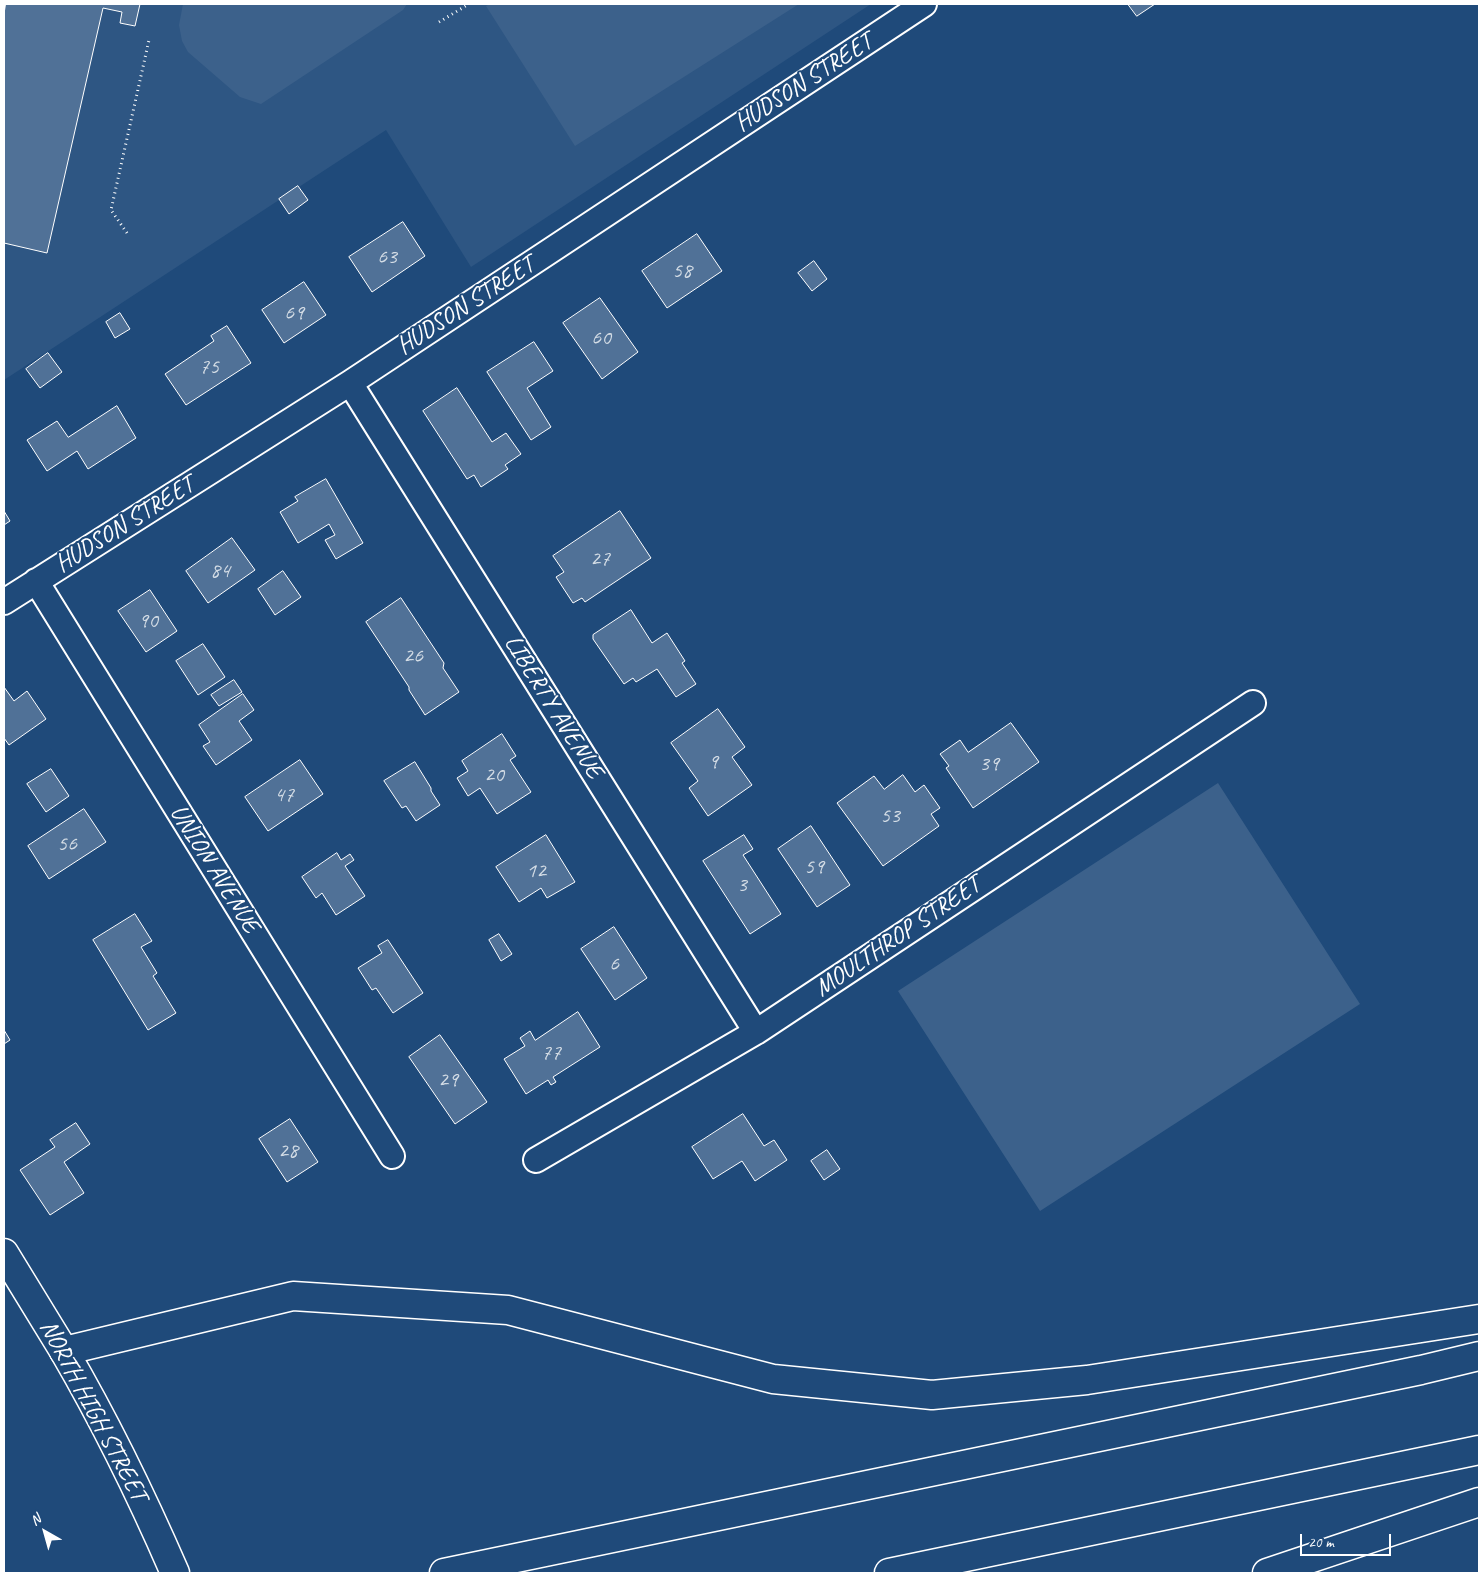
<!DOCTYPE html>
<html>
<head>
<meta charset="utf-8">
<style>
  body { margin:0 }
  #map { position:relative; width:1483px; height:1577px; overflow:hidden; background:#1f4a7a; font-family:Caveat,sans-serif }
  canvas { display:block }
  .frame { position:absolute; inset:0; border:5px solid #fff; pointer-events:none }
  .north { position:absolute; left:20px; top:1507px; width:50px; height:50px; -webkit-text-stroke:4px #1f4a7a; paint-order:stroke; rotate:322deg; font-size:14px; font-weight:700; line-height:20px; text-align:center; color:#fff }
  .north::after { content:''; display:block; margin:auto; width:18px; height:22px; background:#fff; clip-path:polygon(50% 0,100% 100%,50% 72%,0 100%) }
  .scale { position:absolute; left:1300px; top:1534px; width:91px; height:22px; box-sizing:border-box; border:2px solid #fff; border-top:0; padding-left:6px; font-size:15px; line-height:18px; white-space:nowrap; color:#fff; -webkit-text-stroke:4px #1f4a7a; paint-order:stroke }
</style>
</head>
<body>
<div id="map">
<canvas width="1483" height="1577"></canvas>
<div class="frame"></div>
<div class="north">N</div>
<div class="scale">20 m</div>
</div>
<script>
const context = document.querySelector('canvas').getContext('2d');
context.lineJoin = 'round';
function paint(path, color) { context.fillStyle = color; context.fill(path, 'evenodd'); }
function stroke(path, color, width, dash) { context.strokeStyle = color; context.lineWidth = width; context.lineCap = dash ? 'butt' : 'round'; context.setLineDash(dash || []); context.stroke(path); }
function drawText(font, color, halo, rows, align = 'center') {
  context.font = font + ' Caveat,sans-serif'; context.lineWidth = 4; context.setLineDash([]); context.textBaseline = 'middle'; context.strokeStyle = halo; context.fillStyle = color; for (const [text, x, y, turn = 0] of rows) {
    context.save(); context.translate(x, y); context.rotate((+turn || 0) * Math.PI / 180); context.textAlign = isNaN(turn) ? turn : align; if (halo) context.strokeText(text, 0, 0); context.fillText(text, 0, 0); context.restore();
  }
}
const built = new Path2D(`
  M4,4H871L471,267L386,130L4,380Z`);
const green = new Path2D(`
  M183,4H407L403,10L261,104L240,97L188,52L182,41L179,25Z
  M490,4H799L575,146L486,6Z
  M1218,783L1360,1004L1040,1211L898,991Z`);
const building = new Path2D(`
  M6,4H140L135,26L120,23L122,12L103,8L47,253L4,243V14Z
  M1128,4H1155L1137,16Z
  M298,186L308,200L289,214L279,199Z
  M403,222L425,256L372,292L349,257Z
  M697,234L722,271L667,308L642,271Z
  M814,261L827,279L812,291L798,273Z
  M304,282L326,315L284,343L262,310Z
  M600,298L638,352L602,379L563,323Z
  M120,313L130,329L115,338L106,322Z
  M227,326L251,363L186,405L165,374L214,341L211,336Z
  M534,342L553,371L527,388L551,427L531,440L487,372Z
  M48,353L62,372L40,388L26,369Z
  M457,388L492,442L506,433L521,454L505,465L508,469L481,487L474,475L467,479L423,411Z
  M117,406L136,438L88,469L77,451L47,471L27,440L57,421L68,437Z
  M326,479L363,543L336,559L325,540L335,535L329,524L298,543L280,512L298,501L295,497Z
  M4,511L10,521L4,525Z
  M620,511L651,558L585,602L582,598L573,603L556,577L564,572L553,556Z
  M232,538L255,570L208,603L186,571Z
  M283,571L301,597L275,615L258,589Z
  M150,590L177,631L146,652L118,611Z
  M401,598L444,663L443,668L459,692L425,715L409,690V687L366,622Z
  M631,610L652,643L667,633L685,661L682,663L696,684L676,697L657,669L636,682L633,678L624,684L593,639V635Z
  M203,644L225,677L198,695L176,661Z
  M234,680L242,692L219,706L211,695Z
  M4,687L14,701L27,691L46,719L9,745L4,738Z
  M243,694L254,710L239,721L252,740L216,765L203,746L210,742L199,725Z
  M718,709L745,747L732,757L752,785L708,816L689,788L698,781L671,743Z
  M1011,723L1039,762L973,808L946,768L949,766L940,754L960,740L968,752Z
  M502,734L516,756L510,760L531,792L497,814L480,788L468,796L457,778L468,771L462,761Z
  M300,760L323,794L268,831L245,797Z
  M415,762L431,788V791L440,805L416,821L406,806L402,808L384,781Z
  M51,769L69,796L46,812L27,784Z
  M903,775L915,792L924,785L940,808L931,814L939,826L883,866L837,803L874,776L884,789Z
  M84,809L106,842L49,879L28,846Z
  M811,826L850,885L817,907L778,849Z
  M546,835L575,882L547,898L541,888L519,902L496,867Z
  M744,835L753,849L743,855L781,914L750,934L703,861Z
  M337,853L341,860L350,854L354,860L345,866L365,896L336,915L322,893L316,898L302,877Z
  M135,914L152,941L141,947L157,973L153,976L176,1013L148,1030L93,940Z
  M614,927L647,978L615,1000L581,949Z
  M499,934L512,954L501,961L489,940Z
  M388,940L423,993L393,1013L376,988L372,990L358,968L382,953L378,946Z
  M578,1012L600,1047L553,1077L556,1082L551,1085L548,1080L526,1094L504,1059L525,1046L520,1038L530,1031L535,1040Z
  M4,1030L10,1040L4,1044Z
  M440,1035L487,1102L455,1124L409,1057Z
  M743,1114L764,1146L774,1140L787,1160L755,1181L742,1161L713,1179L692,1147Z
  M290,1119L318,1162L287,1182L259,1139Z
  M76,1123L90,1144L64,1162L84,1193L50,1215L20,1170L55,1147L50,1140Z
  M827,1150L840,1169L824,1180L811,1161Z`);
const path = new Path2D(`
  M439,22L469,4
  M127,233L111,210L149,40`);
const minor = new Path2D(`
  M350,383L756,1032
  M36,581L392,1156
  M4,602L350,383L924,4
  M536,1160L756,1032L1253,703`);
const secondary = new Path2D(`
  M4,1253L64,1351`);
const primary = new Path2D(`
  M64,1351C106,1423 142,1497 175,1573`);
const motorway = new Path2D(`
  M64,1351L293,1296L508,1310L773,1379L932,1395L1087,1380L1479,1319
  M444,1573L1421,1370L1479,1356
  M889,1573L1479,1450
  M1267,1573L1479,1502`);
const numberNames = [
  ["63",387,257],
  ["58",682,271],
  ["69",294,313],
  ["60",601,338],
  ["75",209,367],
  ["27",600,559],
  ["84",220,571],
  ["90",148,621],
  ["26",413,656],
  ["9",713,762],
  ["39",989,764],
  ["20",494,775],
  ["47",284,795],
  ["53",890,816],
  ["56",67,844],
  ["59",814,867],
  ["12",536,871],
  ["3",742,885],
  ["6",614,964],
  ["77",551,1053],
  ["29",448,1080],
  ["28",288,1151]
];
const streetNames = [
  ["HUDSON STREET",804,83,-33],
  ["HUDSON STREET",466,306,-33],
  ["HUDSON STREET",125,525,-32],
  ["LIBERTY AVENUE",553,707,58],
  ["UNION AVENUE",214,869,58],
  ["MOULTHROP STREET",898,937,-34],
  ["NORTH HIGH STREET",93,1411,62]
];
paint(built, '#2e5683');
paint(green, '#3c618b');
paint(building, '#507197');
stroke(building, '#fff', 1);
stroke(minor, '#fff', 28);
stroke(secondary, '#fff', 31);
stroke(primary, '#fff', 31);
stroke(motorway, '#fff', 31);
stroke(path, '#fff', 3, [1, 4]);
stroke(minor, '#1f4a7a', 24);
stroke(secondary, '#1f4a7a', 28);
stroke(primary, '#1f4a7a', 28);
stroke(motorway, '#1f4a7a', 28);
drawText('22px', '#d3dce5', null, numberNames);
drawText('25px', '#fff', '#1f4a7a', streetNames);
</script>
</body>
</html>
